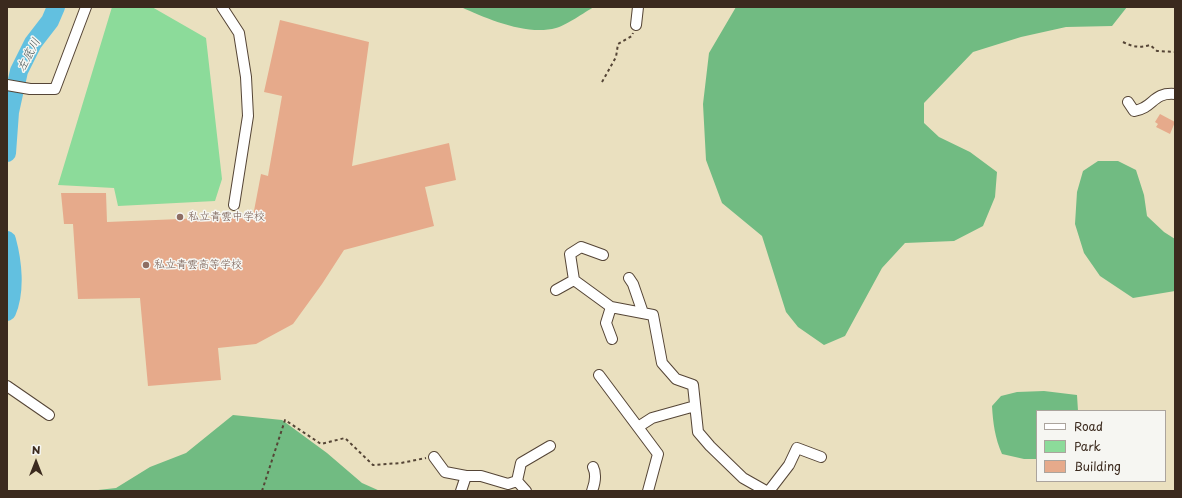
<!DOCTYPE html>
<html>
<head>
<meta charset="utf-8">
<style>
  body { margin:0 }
  #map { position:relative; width:1182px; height:498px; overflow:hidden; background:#eae0bf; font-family:"Playpen Sans",sans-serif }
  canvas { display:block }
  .frame { position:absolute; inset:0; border:8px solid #3b2a1e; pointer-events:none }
  .legend { position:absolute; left:1036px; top:410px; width:130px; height:72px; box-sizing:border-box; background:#f6f6f2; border:1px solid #aba49d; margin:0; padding:5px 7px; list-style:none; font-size:12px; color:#3b2a1e }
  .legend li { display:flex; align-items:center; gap:8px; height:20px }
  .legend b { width:20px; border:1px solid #aba49d }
  .north { position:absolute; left:16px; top:442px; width:40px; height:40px; -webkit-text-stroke:3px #f6f6f2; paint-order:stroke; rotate:0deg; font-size:11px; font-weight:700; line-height:16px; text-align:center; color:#3b2a1e }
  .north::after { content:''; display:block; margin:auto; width:14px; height:18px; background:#3b2a1e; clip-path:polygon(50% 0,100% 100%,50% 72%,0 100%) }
</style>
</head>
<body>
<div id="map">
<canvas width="1182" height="498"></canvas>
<div class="frame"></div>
<ul class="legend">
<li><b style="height:5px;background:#fff"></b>Road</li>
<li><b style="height:11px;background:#8cdb9a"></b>Park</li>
<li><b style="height:11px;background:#e6aa8b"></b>Building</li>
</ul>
<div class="north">N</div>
</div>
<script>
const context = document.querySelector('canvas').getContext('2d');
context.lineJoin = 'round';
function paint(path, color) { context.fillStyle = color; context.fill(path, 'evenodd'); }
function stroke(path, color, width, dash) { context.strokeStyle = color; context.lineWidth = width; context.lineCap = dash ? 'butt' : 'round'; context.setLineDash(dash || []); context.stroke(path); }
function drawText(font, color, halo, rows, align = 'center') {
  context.font = font + ' "Playpen Sans","Klee One",sans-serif'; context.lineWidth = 3; context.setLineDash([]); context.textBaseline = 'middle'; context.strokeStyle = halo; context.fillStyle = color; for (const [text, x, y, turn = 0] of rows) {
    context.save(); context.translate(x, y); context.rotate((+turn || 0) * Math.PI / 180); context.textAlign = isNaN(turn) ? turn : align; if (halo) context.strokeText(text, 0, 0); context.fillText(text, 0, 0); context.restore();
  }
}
const green = new Path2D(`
  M112,7H152L206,38L222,179L215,201L118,206L114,188L58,185Z`);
const forest = new Path2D(`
  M461,7H594C585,12 565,26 556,28C527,36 487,19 461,7Z
  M736,7H1127L1112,26L1066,27L1021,37L973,52L924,103V123L939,137L970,152L997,172L995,197L983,226L954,241L905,243L882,268L845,336L824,345L798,327L786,312L762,236L722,203L706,160L703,104L709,53Z
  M1098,161H1118L1136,170L1144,195L1147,216L1164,232L1175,239V291L1133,298L1100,276L1084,253L1075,224L1077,192L1083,171Z
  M1044,391L1077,395L1078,411H1037V459H1024L1002,454C995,438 993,423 992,406L1001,396L1017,392Z
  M233,415L282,420L327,453L362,483L380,491H89L116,488L150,467L186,453Z`);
const river = new Path2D(`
  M7,153L10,112L19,71L33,43L50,21L56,7
  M7,240C13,262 16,291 7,312`);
const building = new Path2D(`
  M280,20L369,42L352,166L449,143L456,180L425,187L434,226L344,250L322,284L293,324L256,344L218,348L221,380L148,386L140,298L78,299L73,224H64L61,193H106L107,222L253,216L261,174L268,176L282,96L264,92Z
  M1160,114L1175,122L1170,134L1156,127L1158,124L1155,122Z`);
const path = new Path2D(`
  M1123,42C1133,47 1140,48 1150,45L1157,51L1175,52
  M602,82L616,57L618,44L632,36L633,33
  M262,491L285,420L321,444L345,438L373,465L401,463L426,458`);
const minor = new Path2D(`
  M222,7L239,33L246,77L248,116L234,205
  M636,25L638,7
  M7,85L30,89H55L86,7
  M1128,102L1134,111C1154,108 1152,92 1175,94
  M603,255L581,247L570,254L574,280L611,307L653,315L662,363L676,379L693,385L698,432L710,446L743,478L766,491
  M629,278L633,284L643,313
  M556,290L574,280
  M611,307L606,323L612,339
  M599,375L658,454L648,491
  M7,386L49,415
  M638,427L652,418L695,406
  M434,457L445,472L466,476H481L508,484L517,481L526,491
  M517,481L521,463L550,446
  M461,491L466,476
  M592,491C595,483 597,475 593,467
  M769,491L789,465L797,448L821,457`);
const markers = [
  [180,217,4,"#8d6e63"],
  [146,265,4,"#8d6e63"]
];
const educationNames = [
  ["私立青雲中学校",188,217],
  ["私立青雲高等学校",154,265]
];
const waterNames = [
  ["左底川",29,55,-62]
];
paint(green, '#8cdb9a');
paint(forest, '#71bb82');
stroke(river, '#62c0e0', 18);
paint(building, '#e6aa8b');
stroke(minor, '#554536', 12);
stroke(path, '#554536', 2, [3, 3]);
stroke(minor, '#fff', 10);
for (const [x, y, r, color] of markers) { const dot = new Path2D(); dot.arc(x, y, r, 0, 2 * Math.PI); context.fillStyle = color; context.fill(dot); stroke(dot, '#f6f6f2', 1.5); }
drawText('11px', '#785e54', '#f6f6f2', educationNames, 'left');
drawText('italic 12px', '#475758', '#f6f6f2', waterNames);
</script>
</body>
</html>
